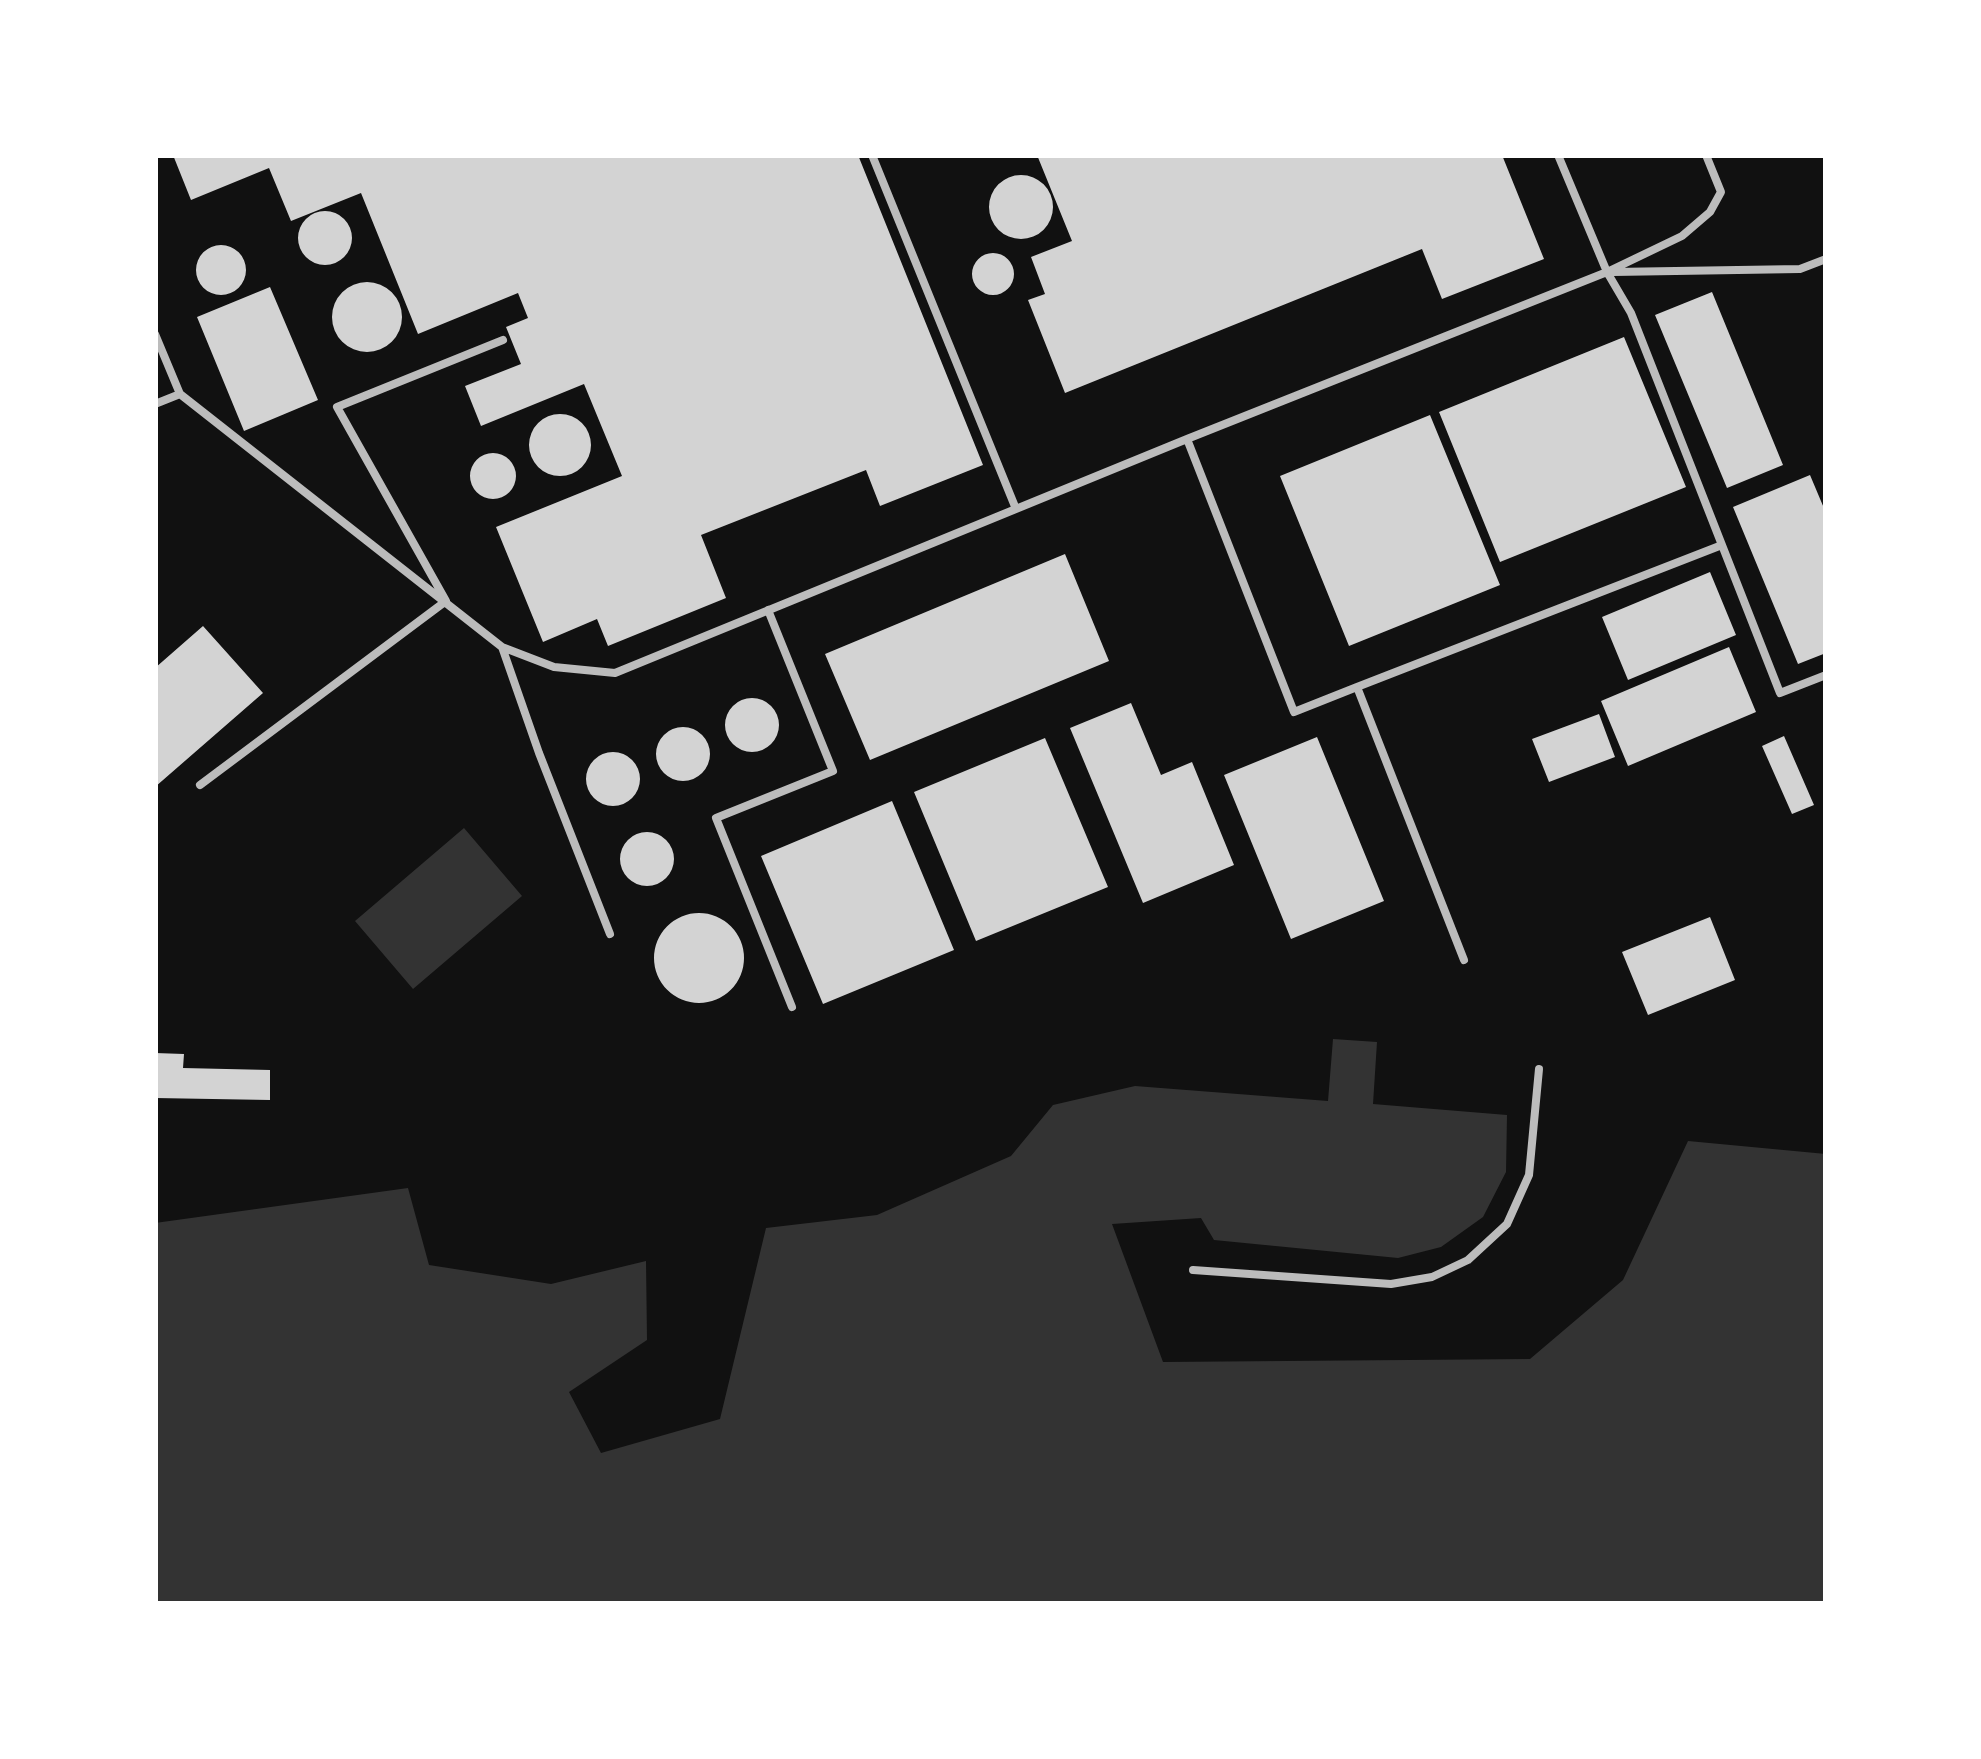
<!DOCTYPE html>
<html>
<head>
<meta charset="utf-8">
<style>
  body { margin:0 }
  #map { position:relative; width:1981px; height:1759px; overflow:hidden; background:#111; font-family:"IBM Plex Serif",serif }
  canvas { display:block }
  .frame { position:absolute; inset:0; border:158px solid #fff; pointer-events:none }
</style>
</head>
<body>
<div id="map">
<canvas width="1981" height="1759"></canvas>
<div class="frame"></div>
</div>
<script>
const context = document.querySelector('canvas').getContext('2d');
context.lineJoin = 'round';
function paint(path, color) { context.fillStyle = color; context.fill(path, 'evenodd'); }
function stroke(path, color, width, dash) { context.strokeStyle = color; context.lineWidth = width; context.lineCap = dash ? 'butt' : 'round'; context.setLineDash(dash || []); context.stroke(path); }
const water = new Path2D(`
  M464,828L522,896L413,989L355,921Z
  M1333,1039L1377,1042L1373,1104L1507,1115L1506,1172L1483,1217L1441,1247L1398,1258L1214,1240L1201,1218L1112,1224L1163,1362L1530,1359L1623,1280L1688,1141L1826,1154V1604H155V1223L408,1188L429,1265L551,1284L646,1261L647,1340L569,1392L601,1453L720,1419L766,1228L877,1215L1011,1156L1053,1105L1135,1086L1328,1101Z`);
const building = new Path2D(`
  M173,155H858L983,465L880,506L866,470L701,535L726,598L608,646L597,619L543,642L496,527L622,476L584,384L481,426L465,386L521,364L506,327L528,318L518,293L418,334L361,193L291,221L269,168L191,200Z
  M1037,155H1502L1544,259L1442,299L1422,249L1065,393L1028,300L1045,294L1031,257L1072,241Z
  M989 207a32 32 0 1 1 64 0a32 32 0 1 1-64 0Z
  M298 238a27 27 0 1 1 54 0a27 27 0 1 1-54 0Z
  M196 270a25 25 0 1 1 50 0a25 25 0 1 1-50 0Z
  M972 274a21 21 0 1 1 42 0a21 21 0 1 1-42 0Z
  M332 317a35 35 0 1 1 70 0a35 35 0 1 1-70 0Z
  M270,287L318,400L244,431L197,317Z
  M1712,292L1783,465L1727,488L1655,315Z
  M1624,337L1686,487L1500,562L1439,412Z
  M529 445a31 31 0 1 1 62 0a31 31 0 1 1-62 0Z
  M1430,415L1500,585L1349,646L1280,476Z
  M470 476a23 23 0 1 1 46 0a23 23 0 1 1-46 0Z
  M1810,475L1826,513V653L1798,664L1733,507Z
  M1065,554L1109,661L870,760L825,654Z
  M1710,572L1736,635L1628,680L1602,617Z
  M203,626L263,693L155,787V668Z
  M1729,647L1756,712L1628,766L1601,701Z
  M725 725a27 27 0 1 1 54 0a27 27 0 1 1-54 0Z
  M1131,703L1161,775L1192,762L1234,865L1143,903L1070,728Z
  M1599,714L1615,757L1549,782L1532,739Z
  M656 754a27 27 0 1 1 54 0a27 27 0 1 1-54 0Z
  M1784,736L1814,805L1792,814L1762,746Z
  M1317,737L1384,901L1291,939L1224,775Z
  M1045,738L1108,887L976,941L914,792Z
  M586 779a27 27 0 1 1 54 0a27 27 0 1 1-54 0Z
  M892,801L954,950L823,1004L761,856Z
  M620 859a27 27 0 1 1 54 0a27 27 0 1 1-54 0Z
  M654 958a45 45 0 1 1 90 0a45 45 0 1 1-90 0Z
  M1710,917L1735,980L1648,1015L1622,952Z
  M155,1053L184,1054L183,1068L270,1070V1100L155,1098Z`);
const service = new Path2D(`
  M872,155L1016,509
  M1558,155L1607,272L1631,313L1780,693L1826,675
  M1613,272L1800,269L1826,259
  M155,334L180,394
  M155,404L180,394L502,647L554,667L615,673L1187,439L1607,272L1682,236L1710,212L1721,192L1706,155
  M1187,439L1294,712L1357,687L1464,960
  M768,610L833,771L716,818L792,1007
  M502,647L539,753L610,934
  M1357,687L1722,545
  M200,785L446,601L337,407L503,340
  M1193,1270L1391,1284L1432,1277L1468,1260L1507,1224L1529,1175L1539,1069`);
paint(water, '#333');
paint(building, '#d3d3d3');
stroke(service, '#bcbcbc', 8);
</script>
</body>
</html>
